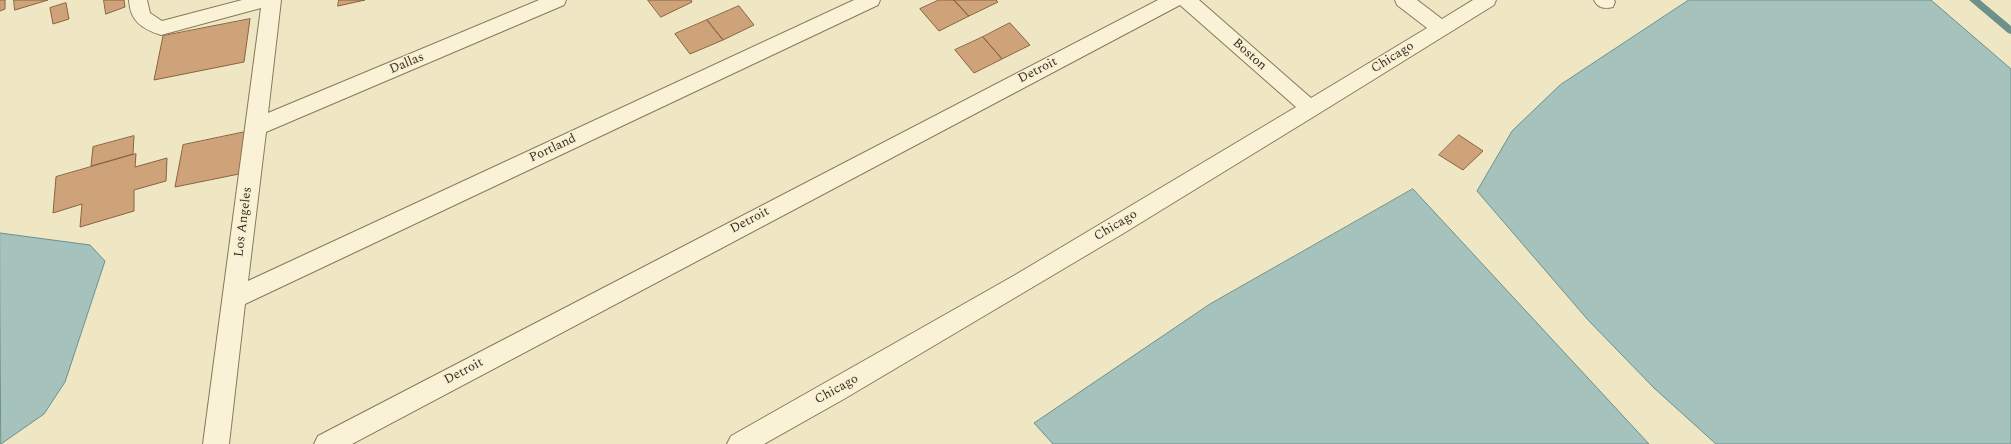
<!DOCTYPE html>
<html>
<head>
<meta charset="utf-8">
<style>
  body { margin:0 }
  canvas { display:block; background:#efe6c4 }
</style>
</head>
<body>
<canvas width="2011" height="444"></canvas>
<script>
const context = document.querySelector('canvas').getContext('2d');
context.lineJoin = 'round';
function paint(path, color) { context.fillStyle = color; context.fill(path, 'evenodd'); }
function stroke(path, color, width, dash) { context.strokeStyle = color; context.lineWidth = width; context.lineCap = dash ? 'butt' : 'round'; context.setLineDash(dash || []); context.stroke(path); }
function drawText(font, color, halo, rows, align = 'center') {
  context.font = font + ' Spectral,serif'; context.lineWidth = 3; context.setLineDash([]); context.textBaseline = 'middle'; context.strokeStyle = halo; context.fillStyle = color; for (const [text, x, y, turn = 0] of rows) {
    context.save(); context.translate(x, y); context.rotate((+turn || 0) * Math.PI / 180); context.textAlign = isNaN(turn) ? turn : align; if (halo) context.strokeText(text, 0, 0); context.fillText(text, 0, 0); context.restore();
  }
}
const water = new Path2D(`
  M1689,0H1931L2011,69V444H1716L1654,388L1588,320L1477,191L1512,131L1560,85Z
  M1413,189L1649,444H1053L1034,423L1210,304Z
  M0,233L90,245L105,261L65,382L44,414L1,444Z`);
const stream = new Path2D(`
  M1969,0H1980L2011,26V34L2008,33Z`);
const building = new Path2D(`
  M0,0H5V9L0,11Z
  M14,0H48L15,10Z
  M104,0H124L125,7L106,14Z
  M339,0H365L338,6Z
  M648,0H691L692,2L661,17Z
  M939,0H954L969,16L939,31L920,9Z
  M954,0H996L998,2L969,16Z
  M66,3L69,19L53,24L50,8Z
  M739,6L754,25L723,40L707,20Z
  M250,19L244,62L154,80L163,36Z
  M707,20L723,40L690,54L675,34Z
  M1010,23L1030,45L1002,59L983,37Z
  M983,37L1002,59L974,73L955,50Z
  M245,132L239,174L175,187L183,145Z
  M1459,135L1483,151L1463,170L1439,155Z
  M134,136L133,154L91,166L93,147Z
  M136,154L135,167L167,158L166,181L134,190V211L80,227L82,204L53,213L56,177Z`);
const street = new Path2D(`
  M129,0H147L150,13L162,21L242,0H281L268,113L539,0H566L564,5L266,132L248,281L854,0H880L878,5L245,304L229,444H203L261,8L161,35C142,29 130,21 129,0Z
  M1158,0H1199L1311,98L1427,28L1397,5L1395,0H1417L1442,19L1473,0H1496L1494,5L1318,114L1124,233L844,399L764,444H727L731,436L1015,275L1296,107L1180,5L352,444H314L318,436Z
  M1594,0H1614L1615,2L1613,7C1604,9 1598,8 1594,0Z`);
const streetNames = [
  ["Boston",1249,55,42],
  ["Chicago",1393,58,-32],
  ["Dallas",407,64,-23],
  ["Detroit",1038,71,-27],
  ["Portland",553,149,-25],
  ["Detroit",750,221,-28],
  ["Los Angeles",244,222,-83],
  ["Chicago",1116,226,-31],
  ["Detroit",464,372,-28],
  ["Chicago",837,390,-29]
];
paint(water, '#a6c2bc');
stroke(water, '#6c918b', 1);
paint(stream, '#6c918b');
paint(building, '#cea379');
stroke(building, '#8a633f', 1);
stroke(street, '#8a775a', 2);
paint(street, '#faf2d7');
drawText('13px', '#3a2e1e', '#f6efd4', streetNames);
</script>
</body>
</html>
